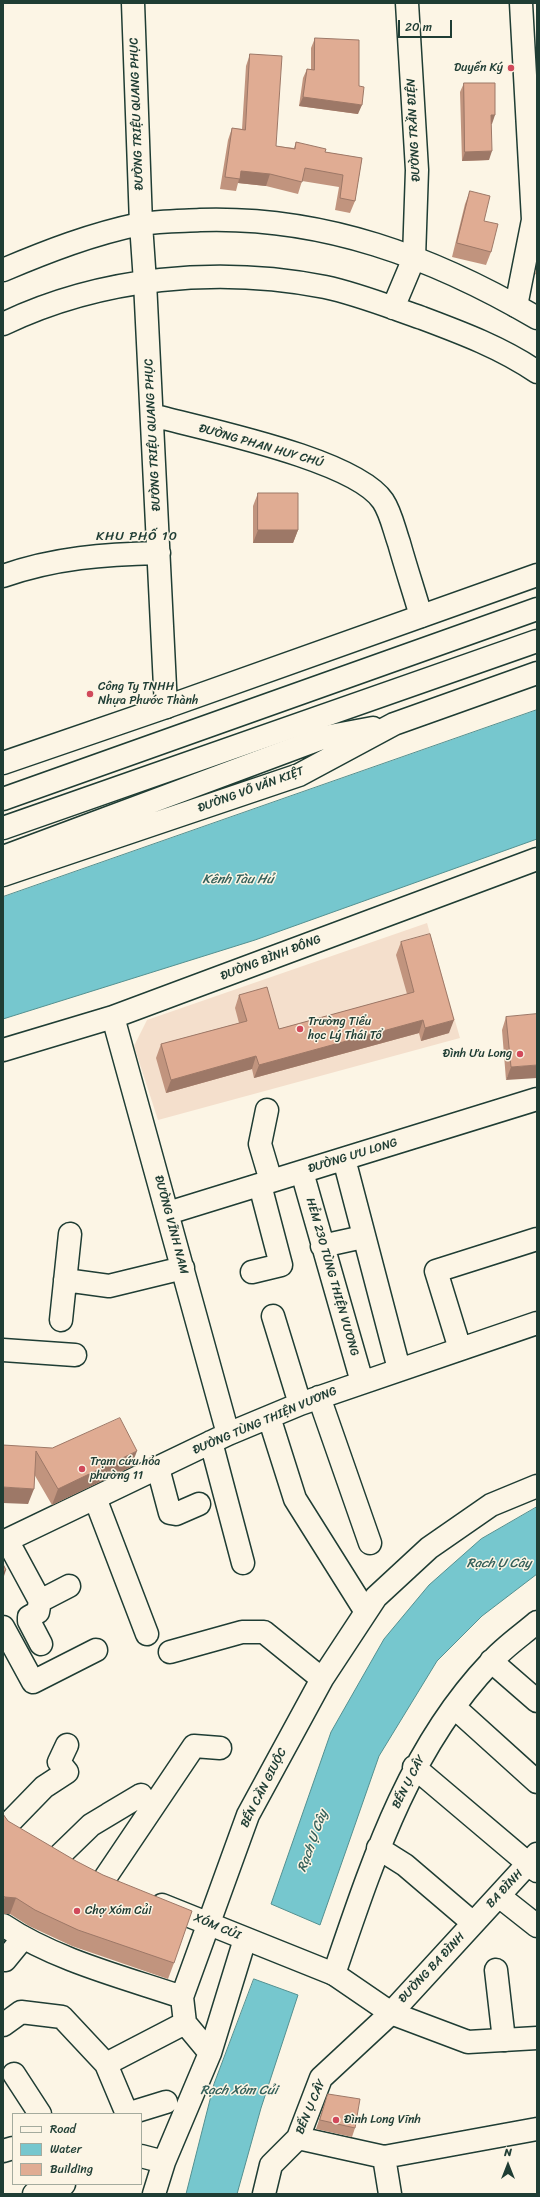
<!DOCTYPE html>
<html>
<head>
<meta charset="utf-8">
<style>
  body { margin:0 }
  #map { position:relative; width:540px; height:2197px; overflow:hidden; background:#fcf5e5; font-family:Sriracha,sans-serif }
  canvas { display:block }
  .frame { position:absolute; inset:0; border:4px solid #1f3d34; pointer-events:none }
  .legend { position:absolute; left:12px; top:2113px; width:130px; height:72px; box-sizing:border-box; background:#fcf5e5; border:1px solid #a4ab9e; margin:0; padding:5px 7px; list-style:none; font-size:12px; color:#1f3d34 }
  .legend li { display:flex; align-items:center; gap:8px; height:20px }
  .legend b { width:20px; border:1px solid #a4ab9e }
  .north { position:absolute; left:488px; top:2145px; width:40px; height:40px; -webkit-text-stroke:3px #fcf5e5; paint-order:stroke; rotate:0deg; font-size:11px; font-weight:700; line-height:16px; text-align:center; color:#1f3d34 }
  .north::after { content:''; display:block; margin:auto; width:14px; height:18px; background:#1f3d34; clip-path:polygon(50% 0,100% 100%,50% 72%,0 100%) }
  .scale { position:absolute; left:398px; top:20px; width:54px; height:18px; box-sizing:border-box; border:2px solid #1f3d34; border-top:0; padding-left:5px; font-size:12px; line-height:14px; white-space:nowrap; color:#1f3d34; -webkit-text-stroke:3px #fcf5e5; paint-order:stroke }
</style>
</head>
<body>
<div id="map">
<canvas width="540" height="2197"></canvas>
<div class="frame"></div>
<ul class="legend">
<li><b style="height:5px;background:#fcf5e5"></b>Road</li>
<li><b style="height:11px;background:#76c7ce"></b>Water</li>
<li><b style="height:11px;background:#e0ac93"></b>Building</li>
</ul>
<div class="north">N</div>
<div class="scale">20 m</div>
</div>
<script>
const context = document.querySelector('canvas').getContext('2d');
context.lineJoin = 'round';
function paint(path, color) { context.fillStyle = color; context.fill(path, 'evenodd'); }
function stroke(path, color, width, dash) { context.strokeStyle = color; context.lineWidth = width; context.lineCap = dash ? 'butt' : 'round'; context.setLineDash(dash || []); context.stroke(path); }
function drawText(font, color, halo, rows, align = 'center') {
  context.font = font + ' Sriracha,sans-serif'; context.lineWidth = 3; context.setLineDash([]); context.textBaseline = 'middle'; context.strokeStyle = halo; context.fillStyle = color; for (const [text, x, y, turn = 0] of rows) {
    context.save(); context.translate(x, y); context.rotate((+turn || 0) * Math.PI / 180); context.textAlign = isNaN(turn) ? turn : align; if (halo) context.strokeText(text, 0, 0); context.fillText(text, 0, 0); context.restore();
  }
}
const built = new Path2D(`
  M427,923L460,1038L158,1120L134,1046L147,1020Z`);
const water = new Path2D(`
  M537,710V839L255,940L3,1019V897Z
  M537,1507V1574L482,1616L437,1661L379,1756L320,1925L271,1904L331,1732L384,1639L429,1585L481,1539Z
  M254,1979L298,1995L261,2108L237,2194H186L214,2084Z`);
const minor = new Path2D(`
  M133,3L141,224
  M407,3L417,170L414,258
  M145,282L166,707
  M516,306L533,220L521,3
  M152,415C203,429 355,459 383,501C391,513 394,529 399,543C406,568 414,592 421,616
  M3,576C54,558 105,554 159,553
  M113,1017L228,1434
  M3,1050L113,1017L537,859
  M267,1110L260,1144L271,1181
  M344,1159L399,1369
  M302,1172L362,1382
  M168,1213L537,1099
  M322,1246L363,1237
  M252,1272L281,1265L260,1185
  M65,1280L109,1286L183,1268
  M273,1316L300,1404
  M61,1320L70,1234
  M460,1349L436,1271L537,1239
  M3,1350L75,1355
  M319,1397L370,1543
  M269,1417L295,1499L366,1612
  M211,1442L243,1563
  M158,1468L170,1513L176,1514L199,1504
  M95,1498L147,1634
  M7,1540L40,1601
  M3,1542L228,1434L300,1404L537,1323
  M3,1627L33,1682L96,1650
  M41,1644L29,1621V1617L38,1612L40,1601L69,1586
  M170,1652L242,1632H264L322,1679
  M491,1661L537,1701
  M454,1707L537,1782
  M414,1767L537,1871
  M9,1823L44,1787L67,1772L59,1762L67,1745
  M378,1848L405,1865L473,1923
  M58,1857L91,1825L141,1795L109,1814
  M103,1881L194,1746L220,1748
  M499,1896L537,1926
  M3,1925C55,1960 123,1977 182,1997
  M5,1960L23,1938
  M496,1970L504,2040
  M334,1974C372,1863 408,1749 491,1662C504,1647 522,1635 537,1622
  M3,2025L21,2012L62,2017L106,2064L127,2114
  M210,2053L245,1939
  M106,2064L185,2023
  M14,2074L40,2114
  M127,2114L166,2102
  M298,2138L384,2157L537,2129
  M3,2151L13,2148
  M141,2156L164,2162
  M384,2157L390,2194
  M34,2194L64,2184
  M154,2194L164,2162L210,2053L185,2023L182,1997L248,1815L322,1679L376,1597L429,1548L491,1505L537,1486
  M264,2194L271,2165L298,2138L321,2078L391,2013L537,1854`);
const major = new Path2D(`
  M141,224L145,282
  M3,270C48,251 92,234 140,224C160,221 181,221 200,220C323,216 433,257 537,318
  M393,308L414,258
  M3,324C101,277 218,266 325,287C358,294 390,307 422,318C462,333 502,348 537,372
  M3,763L166,707L537,575
  M3,857L325,737L373,728
  M3,875L299,775L394,724L537,673
  M162,1905L334,1974L391,2013L468,2042L537,2038`);
const highway = new Path2D(`
  M3,799L537,609
  M3,828L537,641`);
const wall = new Path2D(`
  M315,38L359,86L358,114L299,106L303,78L307,69L311,70V48Z
  M250,54L276,146L294,148L296,142L325,152L362,158L355,201L350,213L335,210L339,187L302,181L298,194L266,186L238,183L236,191L220,189L228,140L232,128L242,129L246,66Z
  M464,83L492,124H491L489,160L462,161L460,92Z
  M470,191L484,221L491,252L486,265L452,257L465,204Z
  M537,264V275L535,274Z
  M258,493L298,530L293,543H253V506Z
  M401,942L449,1033L421,1041L419,1033L254,1078L252,1069L166,1093L156,1058L161,1044L239,1023L235,1008L239,995L279,1029L407,994L396,955Z
  M537,1014L506,1080L502,1030L506,1017Z
  M3,1445L131,1467L52,1505L34,1474L28,1504Z
  M3,1814L8,1821L174,1963L168,1979L72,1946L29,1926L10,1914H3Z
  M328,2094L355,2128L352,2137L316,2129Z`);
const shadedWall = new Path2D(`
  M303,97L362,105L358,114L299,106Z
  M491,115H495L492,124H487Z
  M492,151L489,160L462,161L465,152Z
  M241,171L270,174L266,186L238,183Z
  M258,530H298L293,543H253Z
  M423,1020L419,1033L254,1078L259,1065Z
  M454,1020L449,1033L421,1041L425,1028Z
  M256,1056L252,1069L166,1093L171,1080Z
  M537,1065V1078L506,1080L511,1067Z
  M137,1451L131,1467L52,1505L58,1489Z
  M3,1487L34,1489L28,1504L3,1503Z
  M6,1570L3,1579V1572Z
  M5,1897L16,1898L10,1914H3V1902Z`);
const building = new Path2D(`
  M315,38L359,40V86L364,87L362,105L303,97L307,69L314,70Z
  M250,54L282,56L276,146L295,149L296,142L326,149L325,152L362,158L355,201L340,198L343,175L305,168L302,182L270,174L241,171L240,179L225,177L232,128L245,130Z
  M464,83H495V115H491L492,151L465,152Z
  M470,191L490,196L484,221L498,224L491,252L457,243Z
  M258,493H298V530H258Z
  M430,934L454,1020L425,1028L423,1020L259,1065L256,1056L171,1080L161,1044L247,1021L239,995L267,987L279,1029L414,992L401,942Z
  M537,1014V1065L511,1067L506,1017Z
  M120,1418L137,1451L58,1489L36,1451L34,1489L3,1487V1445L52,1448Z
  M3,1564L6,1570L3,1572Z
  M3,1814L8,1821L76,1861L103,1875L192,1911L174,1963L78,1930L35,1910L16,1898L5,1897L3,1896Z
  M328,2094L360,2099L355,2128L320,2120Z`);
const markers = [
  [511,68,4,"#d1495b"],
  [90,694,4,"#d1495b"],
  [300,1029,4,"#d1495b"],
  [520,1054,4,"#d1495b"],
  [82,1469,4,"#d1495b"],
  [77,1911,4,"#d1495b"],
  [336,2120,4,"#d1495b"]
];
const poiNames = [
  ["Duyến Ký",503,68,"right"],
  ["Công Ty TNHH",98,687],
  ["Nhựa Phước Thành",98,701],
  ["Trường Tiểu",308,1022],
  ["học Lý Thái Tổ",308,1036],
  ["Đình Ưu Long",512,1054,"right"],
  ["Trạm cứu hỏa",90,1462],
  ["phường 11",90,1476],
  ["Chợ Xóm Củi",85,1911],
  ["Đình Long Vĩnh",344,2120]
];
const streetNames = [
  ["ĐƯỜNG TRIỆU QUANG PHỤC",137,114,-92],
  ["ĐƯỜNG TRẦN ĐIỆN",414,130,-93],
  ["ĐƯỜNG TRIỆU QUANG PHỤC",153,435,-93],
  ["ĐƯỜNG PHAN HUY CHÚ",261,446,16],
  ["ĐƯỜNG VÕ VĂN KIỆT",251,790,-20],
  ["ĐƯỜNG BÌNH ĐÔNG",271,958,-21],
  ["ĐƯỜNG ƯU LONG",353,1156,-17],
  ["ĐƯỜNG VĨNH NAM",171,1225,75],
  ["HẺM 230 TÙNG THIỆN VƯƠNG",332,1277,74],
  ["ĐƯỜNG TÙNG THIỆN VƯƠNG",265,1421,-23],
  ["BẾN Ụ CÂY",409,1782,-63],
  ["BẾN CẦN GIUỘC",264,1788,-63],
  ["BA ĐÌNH",505,1889,-47],
  ["XÓM CỦI",217,1927,23],
  ["ĐƯỜNG BA ĐÌNH",432,1968,-47],
  ["BẾN Ụ CÂY",311,2107,-67]
];
const neighbourhoodNames = [
  ["KHU PHỐ 10",137,537]
];
const waterNames = [
  ["Kênh Tàu Hủ",238,880],
  ["Rạch Ụ Cây",499,1564],
  ["Rạch Ụ Cây",313,1841,-70],
  ["Rạch Xóm Củi",239,2091]
];
paint(built, '#f4dfcc');
paint(water, '#76c7ce');
stroke(water, '#539090', 1);
stroke(minor, '#1f3d34', 25);
stroke(major, '#1f3d34', 25);
stroke(highway, '#1f3d34', 25);
stroke(minor, '#fcf5e5', 22);
stroke(major, '#fcf5e5', 22);
stroke(highway, '#fcf5e5', 22);
paint(wall, '#c1947e');
paint(shadedWall, '#9d7867');
paint(building, '#e0ac93');
stroke(building, '#9d7867', 1);
for (const [x, y, r, color] of markers) { const dot = new Path2D(); dot.arc(x, y, r, 0, 2 * Math.PI); context.fillStyle = color; context.fill(dot); stroke(dot, '#fcf5e5', 1.5); }
drawText('12px', '#1f3d34', '#fcf5e5', poiNames, 'left');
drawText('12px', '#1f3d34', '#fcf5e5', streetNames);
context.letterSpacing = '1px';
drawText('13px', '#1f3d34', '#fcf5e5', neighbourhoodNames);
context.letterSpacing = '0px';
drawText('italic 13px', '#35605a', '#fcf5e5', waterNames);
</script>
</body>
</html>
